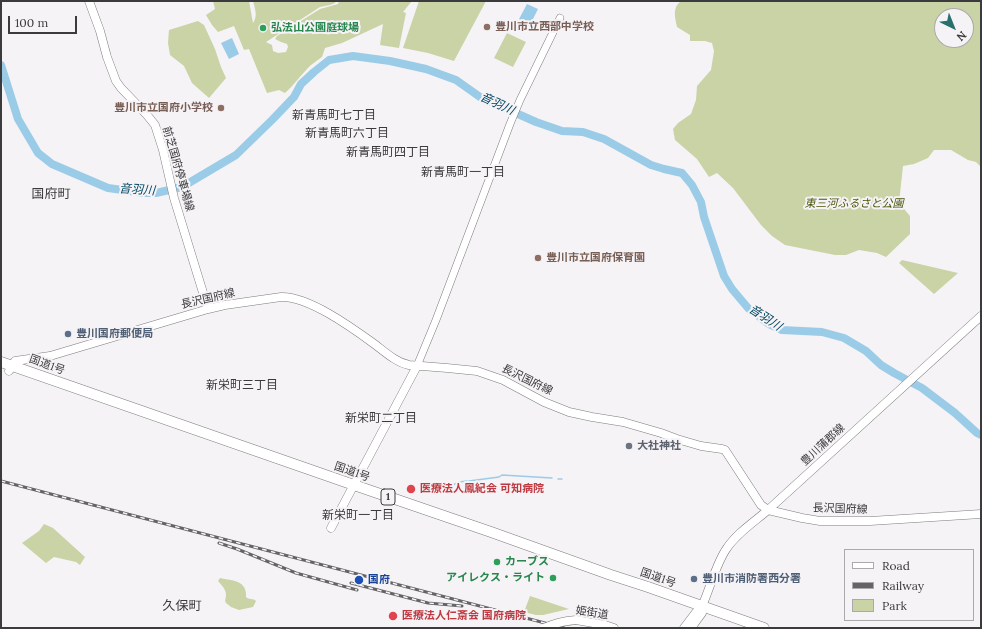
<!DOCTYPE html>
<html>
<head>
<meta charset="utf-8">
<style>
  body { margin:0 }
  #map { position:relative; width:982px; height:629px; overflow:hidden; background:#f5f3f6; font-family:Lora,serif }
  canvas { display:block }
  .frame { position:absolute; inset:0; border:2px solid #3b3a3c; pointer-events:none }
  .legend { position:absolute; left:844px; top:549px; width:130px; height:72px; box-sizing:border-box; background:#f5f3f6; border:1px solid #aba9ac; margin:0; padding:5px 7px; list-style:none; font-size:12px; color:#3b3a3c }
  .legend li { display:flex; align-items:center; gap:8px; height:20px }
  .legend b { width:20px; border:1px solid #aba9ac }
  .north { position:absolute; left:934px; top:8px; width:40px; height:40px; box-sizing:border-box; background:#f5f3f6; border:1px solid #aba9ac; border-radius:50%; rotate:137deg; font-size:11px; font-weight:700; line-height:16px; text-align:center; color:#3b3a3c }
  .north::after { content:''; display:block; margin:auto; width:14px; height:18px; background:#27706b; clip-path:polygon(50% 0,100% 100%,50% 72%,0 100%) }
  .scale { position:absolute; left:8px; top:16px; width:69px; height:18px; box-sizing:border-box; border:2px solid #3b3a3c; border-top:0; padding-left:5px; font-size:12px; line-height:14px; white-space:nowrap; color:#3b3a3c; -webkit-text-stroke:3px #f5f3f6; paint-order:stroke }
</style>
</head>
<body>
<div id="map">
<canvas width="982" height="629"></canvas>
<div class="frame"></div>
<ul class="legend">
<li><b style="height:5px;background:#fff"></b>Road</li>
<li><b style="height:5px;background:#646365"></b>Railway</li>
<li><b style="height:11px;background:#c9d3a5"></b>Park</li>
</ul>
<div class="north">N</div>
<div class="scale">100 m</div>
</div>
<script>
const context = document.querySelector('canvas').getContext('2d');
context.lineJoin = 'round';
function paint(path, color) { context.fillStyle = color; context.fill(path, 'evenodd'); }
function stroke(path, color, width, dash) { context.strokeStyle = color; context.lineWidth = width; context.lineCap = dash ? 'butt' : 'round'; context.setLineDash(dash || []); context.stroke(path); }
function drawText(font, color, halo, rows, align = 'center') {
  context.font = font + ' Lora,"Noto Sans JP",serif'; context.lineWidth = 4; context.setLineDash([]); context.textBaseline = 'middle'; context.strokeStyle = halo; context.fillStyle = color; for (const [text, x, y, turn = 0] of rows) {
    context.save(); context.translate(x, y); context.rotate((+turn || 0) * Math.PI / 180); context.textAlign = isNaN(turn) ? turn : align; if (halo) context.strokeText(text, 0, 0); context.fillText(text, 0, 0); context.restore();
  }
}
const green = new Path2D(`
  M213,1H249L253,23C258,16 255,9 253,1H336L335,3L330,5L320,7L266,42L272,45L273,51L278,53L286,52L288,47L287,44L281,42L275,39L277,36L320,9L338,4L339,1H412L403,12L406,13L399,48L380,45L383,24L342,43L325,48L322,57C317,61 311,64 307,69C299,77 293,86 285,93L279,90L267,93L249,49L244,50L234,26L218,32L212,25L206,15L215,9Z
  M419,1H486L454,61L428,53L403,48Z
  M681,1H981V167L976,162L968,160L951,150H934L928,158L914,164L903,166L899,203L910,216V234L886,257L877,253L859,250L846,255H835L785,245L772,236L761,225L733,188L717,173L709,177L697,159L675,140L673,129L678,123L691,114L696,100L697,86L711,70L714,51L712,43L705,41H690V35L677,27C675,17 672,8 681,1ZM942,16H966V40H942Z
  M198,21L204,25L215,49L221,67L226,78L209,98L192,83L184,66L170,55L168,43L169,30Z
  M507,33L526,42L513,67L494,58Z
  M902,260L958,273L934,294L899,263Z
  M44,524L53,528L85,557L80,565L76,562L54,557L46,563L22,543L39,531Z
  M220,578C233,581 247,580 246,597C249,600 253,598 256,601L253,607L239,610L231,607L226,603L225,601C228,591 224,588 218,581Z
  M530,596L569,609L543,615H536L524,612Z`);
const water = new Path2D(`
  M527,4L538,9L530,25L519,19Z
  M232,38L239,54L229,59L221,43Z`);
const stream = new Path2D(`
  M558,479H562
  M469,481L499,477L502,475L552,478
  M459,482L467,481
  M446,488L457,483`);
const river = new Path2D(`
  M1,65L18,119L38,153L52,164L108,188L144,193H156L182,187L236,155L273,119L294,97L301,84L314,72L329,60L353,56L390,61L426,69L456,80L480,97L536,122L562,131L583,132L604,139L651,165L664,169L682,173L692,185L701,202L704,217L724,276L732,289L748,308L769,324L782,330L822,332L844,338L866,351L881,365L894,373L922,388L955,413L977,433L981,435`);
const minor = new Path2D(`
  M417,366L436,320L510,124L520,100L560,18`);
const major = new Path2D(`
  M89,1L100,31L107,57L116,81L121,88L147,115L155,125L163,150L174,198L208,309
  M9,371L15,361L50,356L208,309L225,305L281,297C308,296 351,327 373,343C384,351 395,362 409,365L447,368L477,371L503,380L544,402L569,412L592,417L623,422L661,433L677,439L701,446L722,449L725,450L727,453L761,505L768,510L802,518L820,521H870L981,514
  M331,528L417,366
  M576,620L605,625L614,628
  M684,628L697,611L700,608
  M691,628L702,613V606C710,589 716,563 727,548C737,533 754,522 768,510L981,316`);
const highway = new Path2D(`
  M1,362L354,485L491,532L611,575L648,587L764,628`);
const rail = new Path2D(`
  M1,481L564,628
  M219,543L237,549L296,573L357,590
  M351,583L428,603L462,606`);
const majorBridge = new Path2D(`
  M544,628C555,623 564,621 576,620`);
const markers = [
  [487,27,4,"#8d6e63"],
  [263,28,4,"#2e9e5b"],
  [221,108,4,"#8d6e63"],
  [538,258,4,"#8d6e63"],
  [68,334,4,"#5c6f8a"],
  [629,446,4,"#6b7280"],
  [411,489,5,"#e0444e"],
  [497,562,4,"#2e9e5b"],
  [553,578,4,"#2e9e5b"],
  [694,579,4,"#5c6f8a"],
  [359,580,5,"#1a4fb4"],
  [393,616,5,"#e0444e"]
];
const shields = [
  [388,497,14]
];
const shieldNames = [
  ["1",388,497]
];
const educationNames = [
  ["豊川市立西部中学校",495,27],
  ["豊川市立国府小学校",213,108,"right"],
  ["豊川市立国府保育園",546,258]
];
const leisureNames = [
  ["弘法山公園庭球場",271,28],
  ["カーブス",505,562],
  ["アイレクス・ライト",545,578,"right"]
];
const streetNames = [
  ["前芝国府停車場線",178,169,74],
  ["長沢国府線",208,299,-13],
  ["国道1号",47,365,20],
  ["長沢国府線",527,380,26],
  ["豊川蒲郡線",823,445,-43],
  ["国道1号",352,472,19],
  ["長沢国府線",840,509,2],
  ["国道1号",658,578,19],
  ["姫街道",592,613,9]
];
const parkNames = [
  ["東三河ふるさと公園",854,204]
];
const serviceNames = [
  ["豊川国府郵便局",76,334],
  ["豊川市消防署西分署",702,579]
];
const worshipNames = [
  ["大社神社",637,446]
];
const healthNames = [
  ["医療法人鳳紀会 可知病院",420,489],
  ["医療法人仁斎会 国府病院",402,616]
];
const transitNames = [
  ["国府",368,580]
];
const waterNames = [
  ["音羽川",497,104,25],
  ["音羽川",137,190,4],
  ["音羽川",765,318,33]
];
const neighbourhoodNames = [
  ["新青馬町七丁目",334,116],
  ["新青馬町六丁目",347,134],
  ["新青馬町四丁目",388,153],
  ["新青馬町一丁目",463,173],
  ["新栄町三丁目",242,386],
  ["新栄町二丁目",381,419],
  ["新栄町一丁目",358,516]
];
const quarterNames = [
  ["国府町",51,194],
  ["久保町",182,606]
];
paint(green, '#c9d3a5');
paint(water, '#9bcce7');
stroke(stream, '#9bcce7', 1.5);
stroke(river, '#9bcce7', 8);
stroke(minor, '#7c7b7d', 8);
stroke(major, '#7c7b7d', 9);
stroke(highway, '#7c7b7d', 11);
stroke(minor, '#fff', 7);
stroke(major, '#fff', 8);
stroke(highway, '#fff', 10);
stroke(rail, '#646365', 3);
stroke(rail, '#f5f3f6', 1.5, [4.5]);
stroke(majorBridge, '#7c7b7d', 9, []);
stroke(majorBridge, '#fff', 8);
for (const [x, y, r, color] of markers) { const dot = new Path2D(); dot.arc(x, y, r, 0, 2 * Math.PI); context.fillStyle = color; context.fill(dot); stroke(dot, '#f5f3f6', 1.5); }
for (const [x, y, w] of shields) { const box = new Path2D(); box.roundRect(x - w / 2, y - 8, w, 16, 3); context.fillStyle = '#f5f3f6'; context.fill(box); stroke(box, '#3b3a3c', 1); }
drawText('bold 10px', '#3b3a3c', null, shieldNames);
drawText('bold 11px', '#785e54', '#f5f3f6', educationNames, 'left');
drawText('bold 11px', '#27864d', '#f5f3f6', leisureNames, 'left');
drawText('11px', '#3b3a3c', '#f5f3f6', streetNames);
drawText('italic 11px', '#4b550a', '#f5f3f6', parkNames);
drawText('bold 11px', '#4e5e75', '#f5f3f6', serviceNames, 'left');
drawText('bold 11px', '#5b616d', '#f5f3f6', worshipNames, 'left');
drawText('bold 11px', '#be3a42', '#f5f3f6', healthNames, 'left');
drawText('bold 11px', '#164399', '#f5f3f6', transitNames, 'left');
drawText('italic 12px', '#034661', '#f5f3f6', waterNames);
drawText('12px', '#3b3a3c', '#f5f3f6', neighbourhoodNames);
drawText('13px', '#3b3a3c', '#f5f3f6', quarterNames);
</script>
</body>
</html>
